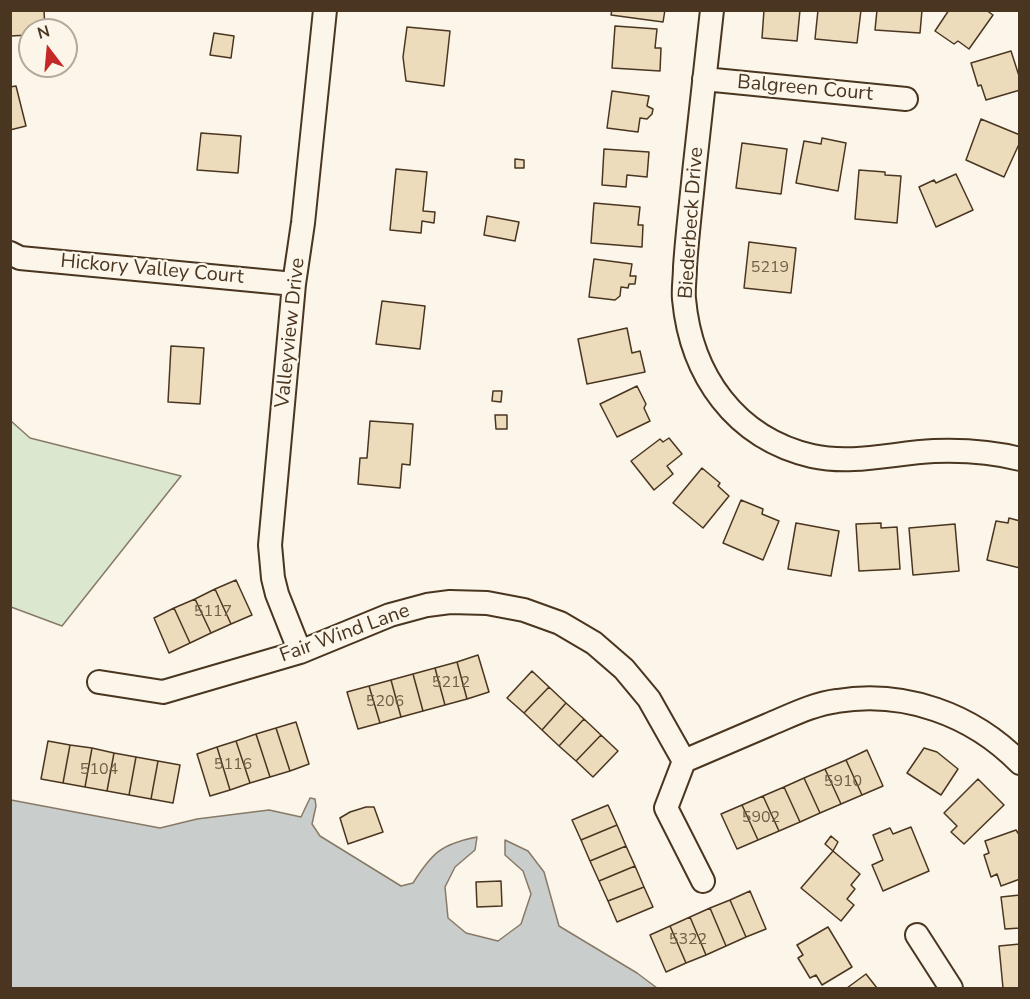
<!DOCTYPE html>
<html>
<head>
<meta charset="utf-8">
<style>
  body { margin:0 }
  #map { position:relative; width:1030px; height:999px; overflow:hidden; background:#fbf6e9; font-family:"Nunito Sans",sans-serif }
  canvas { display:block }
  .frame { position:absolute; inset:0; border:12px solid #4a3520; pointer-events:none }
  .north { position:absolute; left:18px; top:18px; width:60px; height:60px; box-sizing:border-box; background:#fbf6e9; border:2px solid #b4a999; border-radius:50%; rotate:344deg; font-size:16px; font-weight:700; line-height:24px; text-align:center; color:#4a3520 }
  .north::after { content:''; display:block; margin:auto; width:21px; height:27px; background:#c62828; clip-path:polygon(50% 0,100% 100%,50% 72%,0 100%) }
</style>
</head>
<body>
<div id="map">
<canvas width="1030" height="999"></canvas>
<div class="frame"></div>
<div class="north">N</div>
</div>
<script>
const context = document.querySelector('canvas').getContext('2d');
context.lineJoin = 'round';
function paint(path, color) { context.fillStyle = color; context.fill(path, 'evenodd'); }
function stroke(path, color, width, dash) { context.strokeStyle = color; context.lineWidth = width; context.lineCap = dash ? 'butt' : 'round'; context.setLineDash(dash || []); context.stroke(path); }
function drawText(font, color, halo, rows, align = 'center') {
  context.font = font + ' "Nunito Sans",sans-serif'; context.lineWidth = 4.5; context.setLineDash([]); context.textBaseline = 'middle'; context.strokeStyle = halo; context.fillStyle = color; for (const [text, x, y, turn = 0] of rows) {
    context.save(); context.translate(x, y); context.rotate((+turn || 0) * Math.PI / 180); context.textAlign = isNaN(turn) ? turn : align; if (halo) context.strokeText(text, 0, 0); context.fillText(text, 0, 0); context.restore();
  }
}
const green = new Path2D(`
  M11,421L30,438L181,476L62,626L11,607Z`);
const water = new Path2D(`
  M310,798L315,799L316,806L312,824L320,836L401,886L413,883C432,853 441,844 477,837L475,850L455,867L445,887L448,918L466,933L498,941L521,924L531,894L523,871L505,855V840L528,851L544,872L559,926L637,973L657,988H11V800L160,828L197,819L269,810L301,817Z`);
const building = new Path2D(`
  M10,10H44L45,30H30V35L10,36Z
  M612,10H665L663,22L611,15Z
  M764,10H800L797,41L762,38Z
  M818,10H861L857,43L815,39Z
  M877,10H922L920,33L875,30Z
  M949,10H986L993,15L969,49L958,41L954,44L935,31Z
  M615,26L657,29L655,48H661L660,71L612,68Z
  M407,27L450,31L444,86L406,81L403,57Z
  M214,33L234,36L231,58L210,55Z
  M1011,51L1020,79V90L986,100L981,85L978,86L971,63Z
  M16,86L26,126L10,130V87Z
  M612,91L649,96L647,106L653,109L652,114L647,119L640,118L638,132L607,128Z
  M981,119L1020,135V142L1004,177L966,160Z
  M201,133L241,136L238,173L197,170Z
  M822,138L846,143L838,191L796,183L804,141L821,144Z
  M742,143L787,149L781,194L736,188Z
  M604,149L649,152L647,177L627,175L626,187L602,185Z
  M515,159L524,160V168H515Z
  M396,169L427,172L423,211L435,212L434,223L422,221L421,233L390,230Z
  M859,170L885,172V175L901,176L897,223L855,219Z
  M956,174L973,210L936,227L919,187L934,180L936,183Z
  M594,203L640,207L638,225H643L642,247L591,243Z
  M487,216L519,222L515,241L484,235Z
  M749,242L796,248L791,293L744,288Z
  M594,259L632,264L630,276H636L635,284H629L628,288L621,287L620,296L615,300L589,297Z
  M382,301L425,306L420,349L376,344Z
  M627,328L632,353L640,351L645,372L587,384L578,339Z
  M171,346L204,348L200,404L168,402Z
  M637,386L646,404L644,408L650,421L617,437L600,404Z
  M493,391H502L501,402L492,401Z
  M495,415H507V429H496Z
  M370,421L413,424L410,465L402,464L400,488L358,484L360,458H367Z
  M669,438L682,454L667,466L673,474L654,490L631,461L660,439L663,442Z
  M702,468L720,483L718,486L729,496L703,528L673,503Z
  M741,500L763,509L762,514L779,521L763,560L723,543Z
  M1009,518L1020,521V568L987,560L996,521L1008,523Z
  M796,523L839,531L831,576L788,569Z
  M881,523V528L897,527L900,569L859,571L856,524Z
  M955,524L959,571L913,575L909,528Z
  M236,580L252,615L231,624L215,589Z
  M215,589L231,624L211,633L195,599Z
  M195,599L211,633L190,643L174,608Z
  M174,608L190,643L169,653L154,618Z
  M478,655L489,692L467,699L457,662Z
  M457,662L467,699L445,705L435,668Z
  M435,668L445,705L423,711L413,674Z
  M532,671L549,687L524,713L507,698Z
  M413,674L423,711L401,717L391,680Z
  M391,680L401,717L380,723L369,686Z
  M369,686L380,723L358,729L347,692Z
  M549,687L566,703L542,730L524,713Z
  M566,703L584,719L559,746L542,730Z
  M584,719L601,735L576,761L559,746Z
  M296,722L309,764L290,771L276,728Z
  M276,728L290,771L270,777L256,734Z
  M256,734L270,777L250,783L236,741Z
  M601,735L618,751L593,777L576,761Z
  M48,741L70,745L63,783L41,779Z
  M236,741L250,783L230,790L217,747Z
  M70,745L92,748L85,787L63,783Z
  M217,747L230,790L210,796L197,754Z
  M92,748L114,753L107,791L85,787Z
  M924,748L937,752L958,769L941,795L907,773Z
  M867,750L883,786L862,795L846,760Z
  M114,753L136,757L129,795L107,791Z
  M136,757L158,761L151,799L129,795Z
  M846,760L862,795L841,804L825,769Z
  M158,761L180,765L173,803L151,799Z
  M825,769L841,804L820,813L804,778Z
  M804,778L820,813L800,822L784,787Z
  M978,779L1004,805L964,844L951,832L957,826L944,813Z
  M784,787L800,822L779,831L763,796Z
  M763,796L779,831L758,840L742,805Z
  M608,805L617,825L581,840L572,820Z
  M742,805L758,840L737,849L721,814Z
  M366,807H374L383,832L348,844L340,818L350,812Z
  M617,825L626,846L590,861L581,840Z
  M911,827L929,871L883,891L872,865L883,860L873,835L890,828L893,834Z
  M1016,830L1020,836V879L1001,886L997,874L991,877L984,855L989,853L985,841Z
  M831,836L838,842L833,851L825,844Z
  M626,846L635,866L599,881L590,861Z
  M833,851L860,874L851,885L855,889L847,899L854,905L841,921L801,888Z
  M635,866L644,887L608,901L599,881Z
  M501,881L502,906L477,907L476,882Z
  M644,887L653,907L617,922L608,901Z
  M750,891L766,929L746,937L730,900Z
  M1020,895V928L1005,929L1001,897Z
  M730,900L746,937L726,946L710,908Z
  M710,908L726,946L706,955L690,917Z
  M690,917L706,955L686,963L670,926Z
  M670,926L686,963L666,972L650,935Z
  M828,927L852,967L822,985L816,975L810,978L798,958L803,955L797,945Z
  M1020,944V988H1003L999,946Z
  M866,974L877,988H847Z`);
const minor = new Path2D(`
  M712,10C706,65 700,119 694,173C691,204 687,236 685,267C685,278 683,289 684,299C691,375 735,438 812,456C853,465 893,453 934,451C961,450 993,452 1020,459
  M704,79L906,99
  M10,253L20,258L294,284
  M300,652L277,594L273,578L270,545L294,284L303,223L325,10
  M99,682L163,692L300,652L390,615L427,605L450,602L487,603L524,610L560,623L594,643L624,669L649,699L684,761L666,808L703,881
  M684,761C712,749 740,737 768,725C790,716 813,704 837,701C904,690 972,714 1020,763
  M917,935L951,988`);
const numberNames = [
  ["5219",770,268],
  ["5117",213,612],
  ["5212",451,683],
  ["5206",385,702],
  ["5116",233,765],
  ["5104",99,770],
  ["5910",843,782],
  ["5902",761,818],
  ["5322",688,940]
];
const streetNames = [
  ["Balgreen Court",805,89,5],
  ["Biederbeck Drive",692,223,-86],
  ["Hickory Valley Court",152,270,5],
  ["Valleyview Drive",291,333,-84],
  ["Fair Wind Lane",345,634,-20]
];
paint(green, '#dce7d0');
stroke(green, '#887966', 1.5);
paint(water, '#c9cecd');
stroke(water, '#887966', 1.5);
paint(building, '#ecdcbc');
stroke(building, '#4a3520', 1.5);
stroke(minor, '#4a3520', 26);
stroke(minor, '#fbf6e9', 22);
drawText('16px', '#725f47', null, numberNames);
drawText('20px', '#4a3520', '#fbf6e9', streetNames);
</script>
</body>
</html>
